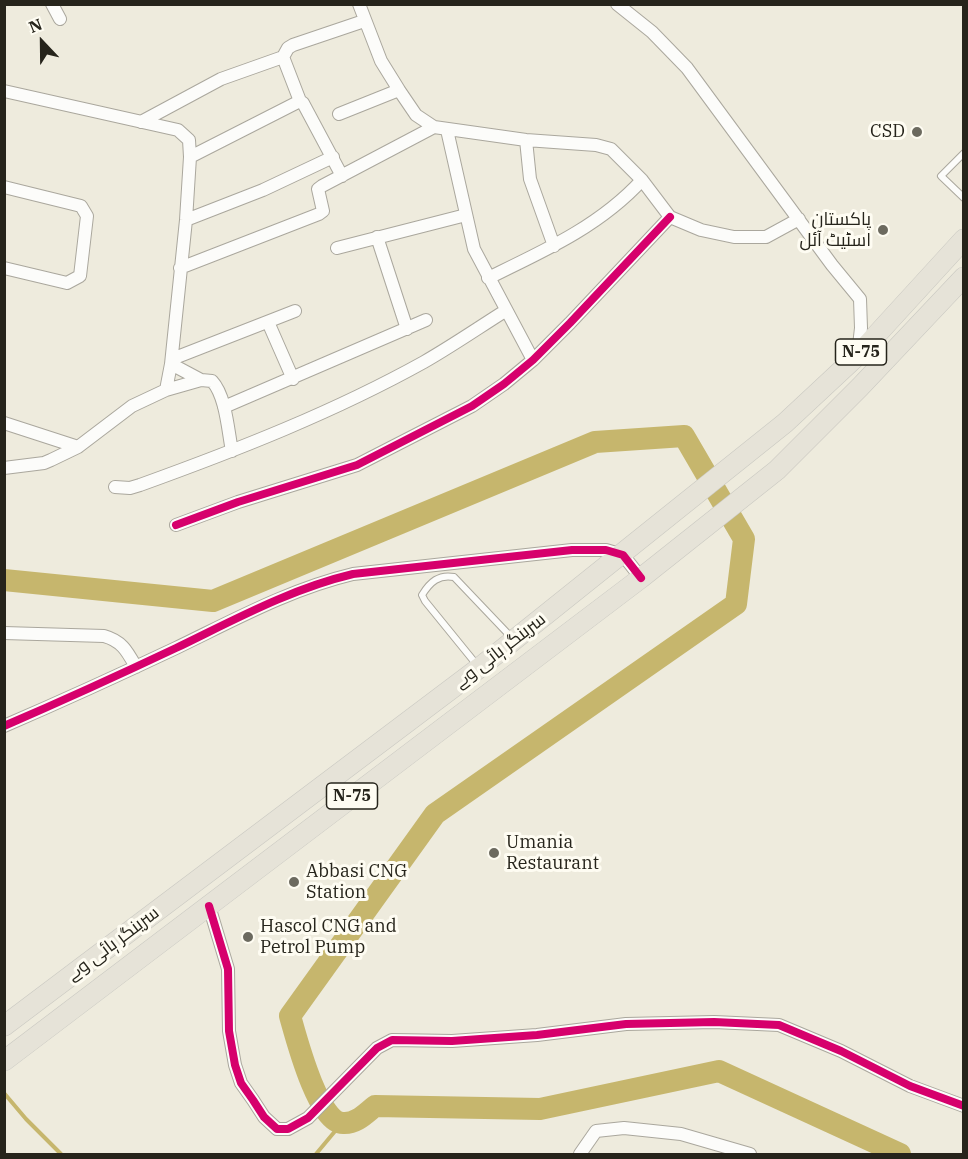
<!DOCTYPE html>
<html>
<head>
<meta charset="utf-8">
<style>
  body { margin:0 }
  #map { position:relative; width:968px; height:1159px; overflow:hidden; background:#eeebdd; font-family:"IBM Plex Serif",serif }
  canvas { display:block }
  .frame { position:absolute; inset:0; border:6px solid #26241b; pointer-events:none }
  .north { position:absolute; left:12px; top:12px; width:60px; height:60px; -webkit-text-stroke:4px #fefcf2; paint-order:stroke; rotate:338deg; font-size:16px; font-weight:700; line-height:24px; text-align:center; color:#26241b }
  .north::after { content:''; display:block; margin:auto; width:21px; height:27px; background:#26241b; clip-path:polygon(50% 0,100% 100%,50% 72%,0 100%) }
</style>
</head>
<body>
<div id="map">
<canvas width="968" height="1159"></canvas>
<div class="frame"></div>
<div class="north">N</div>
</div>
<script>
const context = document.querySelector('canvas').getContext('2d');
context.lineJoin = 'round';
function stroke(path, color, width, dash) { context.strokeStyle = color; context.lineWidth = width; context.lineCap = dash ? 'butt' : 'round'; context.setLineDash(dash || []); context.stroke(path); }
function drawText(font, color, halo, rows, align = 'center') {
  context.font = font + ' "IBM Plex Serif",Cairo,serif'; context.lineWidth = 6; context.setLineDash([]); context.textBaseline = 'middle'; context.strokeStyle = halo; context.fillStyle = color; for (const [text, x, y, turn = 0] of rows) {
    context.save(); context.translate(x, y); context.rotate((+turn || 0) * Math.PI / 180); context.textAlign = isNaN(turn) ? turn : align; if (halo) context.strokeText(text, 0, 0); context.fillText(text, 0, 0); context.restore();
  }
}
const stream = new Path2D(`
  M4,1093L26,1119L61,1154
  M316,1154L341,1124`);
const river = new Path2D(`
  M4,580L213,601L595,442L684,436L744,539L736,604L435,814L290,1016C296,1037 318,1123 343,1123C356,1124 365,1114 375,1106L540,1109L719,1071L900,1154`);
const service = new Path2D(`
  M964,153L941,176L964,198
  M477,665L425,601L422,595C430,582 439,574 454,577L513,639`);
const minor = new Path2D(`
  M52,4L60,19
  M359,4L381,61L399,90L416,115L434,127L526,140L596,145L611,149L642,180L670,217L701,230L734,237H766L799,219
  M617,4L652,32L687,68L832,265L860,299L861,328L858,354
  M283,57L300,101
  M4,91L178,130L189,140L190,157L186,220L171,364L201,380L212,381C226,396 228,431 232,451
  M339,114L399,90
  M141,122L221,79L283,57L288,48L293,45L364,21
  M447,130L474,249L533,360
  M526,140L530,179L554,246
  M190,157L300,101L303,103L342,176
  M4,187L81,206L87,216L80,276L67,283L4,268
  M186,220L263,190L333,157
  M377,237L407,329
  M337,248L466,215
  M180,268L319,214L323,211L318,189L322,186L434,127
  M488,278C544,251 600,226 642,180
  M268,322L293,379
  M172,359L295,311
  M166,390L201,380
  M224,407L426,320
  M4,423L78,447
  M4,468L44,463L51,460L78,447L132,406L166,390L171,364
  M115,487L130,488L140,485C237,450 334,412 424,362C452,346 478,328 505,311
  M176,525L238,502L357,465L472,406L504,384L533,360L570,323L670,217
  M4,633L104,636C122,641 127,651 136,667
  M4,726C62,701 119,675 176,648C234,620 290,589 353,574L572,550H606L623,555L641,578
  M209,906L228,969L229,1031L235,1065L241,1083L253,1100L264,1117L277,1129H288L308,1118L377,1048L392,1040L452,1041L537,1035L626,1024L714,1022L779,1025L841,1051L910,1086L964,1106
  M580,1154L596,1131L624,1128L681,1134L750,1154`);
const trunk = new Path2D(`
  M4,1026L479,668L785,423L858,355L964,239
  M4,1061L641,578L777,470L860,387L964,277`);
const cycleway = new Path2D(`
  M176,525L238,502L357,465L472,406L504,384L533,360L570,323L670,217
  M4,726C62,701 119,675 176,648C234,620 290,589 353,574L572,550H606L623,555L641,578
  M209,906L228,969L229,1031L235,1065L241,1083L253,1100L264,1117L277,1129H288L308,1118L377,1048L392,1040L452,1041L537,1035L626,1024L714,1022L779,1025L841,1051L910,1086L964,1106`);
const markers = [
  [917,132,6,"#6c6a5f"],
  [883,230,6,"#6c6a5f"],
  [494,853,6,"#6c6a5f"],
  [294,882,6,"#6c6a5f"],
  [248,937,6,"#6c6a5f"]
];
const shields = [
  [861,352,51],
  [352,796,51]
];
const shieldNames = [
  ["N-75",861,352],
  ["N-75",352,796]
];
const poiNames = [
  ["CSD",905,132,"right"],
  ["پاکستان",871,220,"right"],
  ["اسٹیٹ آئل",871,241,"right"],
  ["Umania",506,843],
  ["Restaurant",506,864],
  ["Abbasi CNG",306,872],
  ["Station",306,893],
  ["Hascol CNG and",260,927],
  ["Petrol Pump",260,948]
];
const streetNames = [
  ["سرینگر ہائی وے",500,651,-38],
  ["سرینگر ہائی وے",113,944,-37]
];
stroke(stream, '#c6b66d', 4);
stroke(river, '#c6b66d', 22);
stroke(service, '#aaa79d', 8);
stroke(minor, '#aaa79d', 14);
stroke(trunk, '#c9c8c1', 21);
stroke(service, '#fcfcfa', 6);
stroke(minor, '#fcfcfa', 12);
stroke(trunk, '#e6e3d8', 20);
stroke(cycleway, '#d6006c', 8);
for (const [x, y, r, color] of markers) { const dot = new Path2D(); dot.arc(x, y, r, 0, 2 * Math.PI); context.fillStyle = color; context.fill(dot); stroke(dot, '#fefcf2', 2); }
for (const [x, y, w] of shields) { const box = new Path2D(); box.roundRect(x - w / 2, y - 13, w, 26, 4.5); context.fillStyle = '#fefcf2'; context.fill(box); stroke(box, '#26241b', 1.5); }
drawText('bold 16px', '#26241b', null, shieldNames);
drawText('18px', '#26241b', '#fefcf2', poiNames, 'left');
drawText('18px', '#26241b', '#fefcf2', streetNames);
</script>
</body>
</html>
